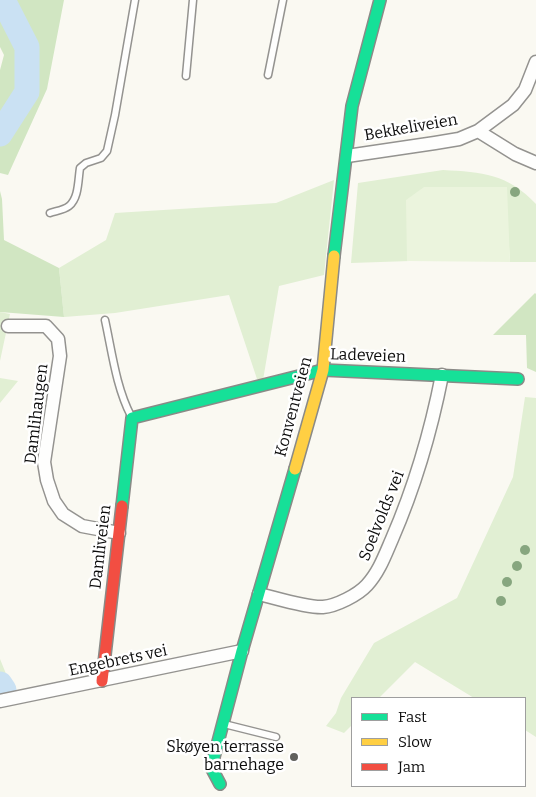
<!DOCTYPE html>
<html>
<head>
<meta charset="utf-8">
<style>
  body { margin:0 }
  #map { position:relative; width:536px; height:797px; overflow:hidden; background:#faf9f2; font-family:Bitter,serif }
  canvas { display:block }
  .legend { position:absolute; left:351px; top:697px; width:175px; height:90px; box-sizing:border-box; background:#fff; border:1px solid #9e9e9e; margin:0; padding:6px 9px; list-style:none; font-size:15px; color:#0d0d0d }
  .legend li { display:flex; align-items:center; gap:10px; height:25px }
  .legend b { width:25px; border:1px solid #9e9e9e }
</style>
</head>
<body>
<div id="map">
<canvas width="536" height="797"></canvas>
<ul class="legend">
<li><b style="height:6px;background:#16e098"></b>Fast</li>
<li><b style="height:6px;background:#ffcf43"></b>Slow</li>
<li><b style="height:6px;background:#f24e42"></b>Jam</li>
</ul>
</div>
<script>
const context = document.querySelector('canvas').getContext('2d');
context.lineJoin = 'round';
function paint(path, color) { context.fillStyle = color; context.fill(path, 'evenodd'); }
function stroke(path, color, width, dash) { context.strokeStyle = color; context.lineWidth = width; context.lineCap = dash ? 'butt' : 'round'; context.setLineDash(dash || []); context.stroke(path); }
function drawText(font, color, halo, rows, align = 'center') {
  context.font = font + ' Bitter,serif'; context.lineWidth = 5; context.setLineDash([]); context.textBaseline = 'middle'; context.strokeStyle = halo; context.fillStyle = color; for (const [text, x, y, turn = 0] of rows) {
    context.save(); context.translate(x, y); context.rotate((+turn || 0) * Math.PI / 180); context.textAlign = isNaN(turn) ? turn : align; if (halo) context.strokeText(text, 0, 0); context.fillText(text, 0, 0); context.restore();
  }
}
const green = new Path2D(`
  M443,170C482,172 508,174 536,204V262H510L505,188L410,261L351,263L358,183Z
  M334,180L324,275L279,286L263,380L257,379L229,295L115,313L64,317L59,268L106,240L115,213L276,203Z
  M0,312L10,314L0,361Z
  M0,378L18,381L0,403Z
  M525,397L536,398V737L525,730V698H474L415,662L379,698H352V725L344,733L326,726L336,713L341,698L374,643L457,598L513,477Z
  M0,659L11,686L0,689Z`);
const forest = new Path2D(`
  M0,0H64L47,89L8,175L0,173V70L4,55L0,47Z
  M0,191L2,199L4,240L59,268L64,317L0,312Z
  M535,293L536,294V372L527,368L526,335H493Z`);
const pitch = new Path2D(`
  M424,187H507L510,262L407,261L406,200Z`);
const river = new Path2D(`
  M0,134L27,92V47L3,0
  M0,684L4,690`);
const lane = new Path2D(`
  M268,75L283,0
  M186,76L193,0
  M50,213C56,211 64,210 69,206C79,198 78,180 80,168L86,163L101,158L107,151L115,115L135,0
  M105,320C112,352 116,387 131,416
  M224,724L276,737`);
const street = new Path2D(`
  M478,131L515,154L536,163
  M347,156L435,143L459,139L478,131L513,105L525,90L536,62
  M8,326H46L58,339L60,356L44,462L47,480L54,501L63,514L82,526L119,533
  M259,594C276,598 307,608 323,607C336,606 358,595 367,585C379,572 385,555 392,539C415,486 431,431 442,375
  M0,701L242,651`);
const fast = new Path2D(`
  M334,256L352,106L380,0
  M122,506L132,418L323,370L518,379
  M220,784L212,769L214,757L242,651L295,469`);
const slow = new Path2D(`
  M295,469L323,370L334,256`);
const jam = new Path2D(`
  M102,681L122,506`);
const trees = [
  [515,192],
  [525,550],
  [517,566],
  [507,582],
  [501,601]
];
const markers = [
  [294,757,5,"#60605d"]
];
const streetNames = [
  ["Bekkeliveien",411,128,-10],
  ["Ladeveien",368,356,2],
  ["Konventveien",294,407,-75],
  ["Damlihaugen",37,414,-83],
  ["Soelvolds vei",382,516,-68],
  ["Damliveien",101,547,-83],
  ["Engebrets vei",118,661,-12]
];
const poiNames = [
  ["Skøyen terrasse",284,748],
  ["barnehage",284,766]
];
paint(green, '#e1efd3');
paint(forest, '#d1e6c2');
paint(pitch, '#ebf4dd');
stroke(river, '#cae1f3', 25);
stroke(lane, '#949390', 9);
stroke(street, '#949390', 15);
stroke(fast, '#8a8a87', 14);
stroke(slow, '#8a8a87', 14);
stroke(jam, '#8a8a87', 14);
stroke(lane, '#fefefd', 6);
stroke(street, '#fefefd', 12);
stroke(fast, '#16e098', 11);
stroke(slow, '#ffcf43', 11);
stroke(jam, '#f24e42', 11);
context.fillStyle = '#87a67f';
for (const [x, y] of trees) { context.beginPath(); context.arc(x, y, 5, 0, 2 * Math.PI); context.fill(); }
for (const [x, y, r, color] of markers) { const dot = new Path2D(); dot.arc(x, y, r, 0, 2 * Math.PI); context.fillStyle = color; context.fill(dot); stroke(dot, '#fff', 2); }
drawText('16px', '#0d0d0d', '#fff', streetNames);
drawText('16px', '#0d0d0d', '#fff', poiNames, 'right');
</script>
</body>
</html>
